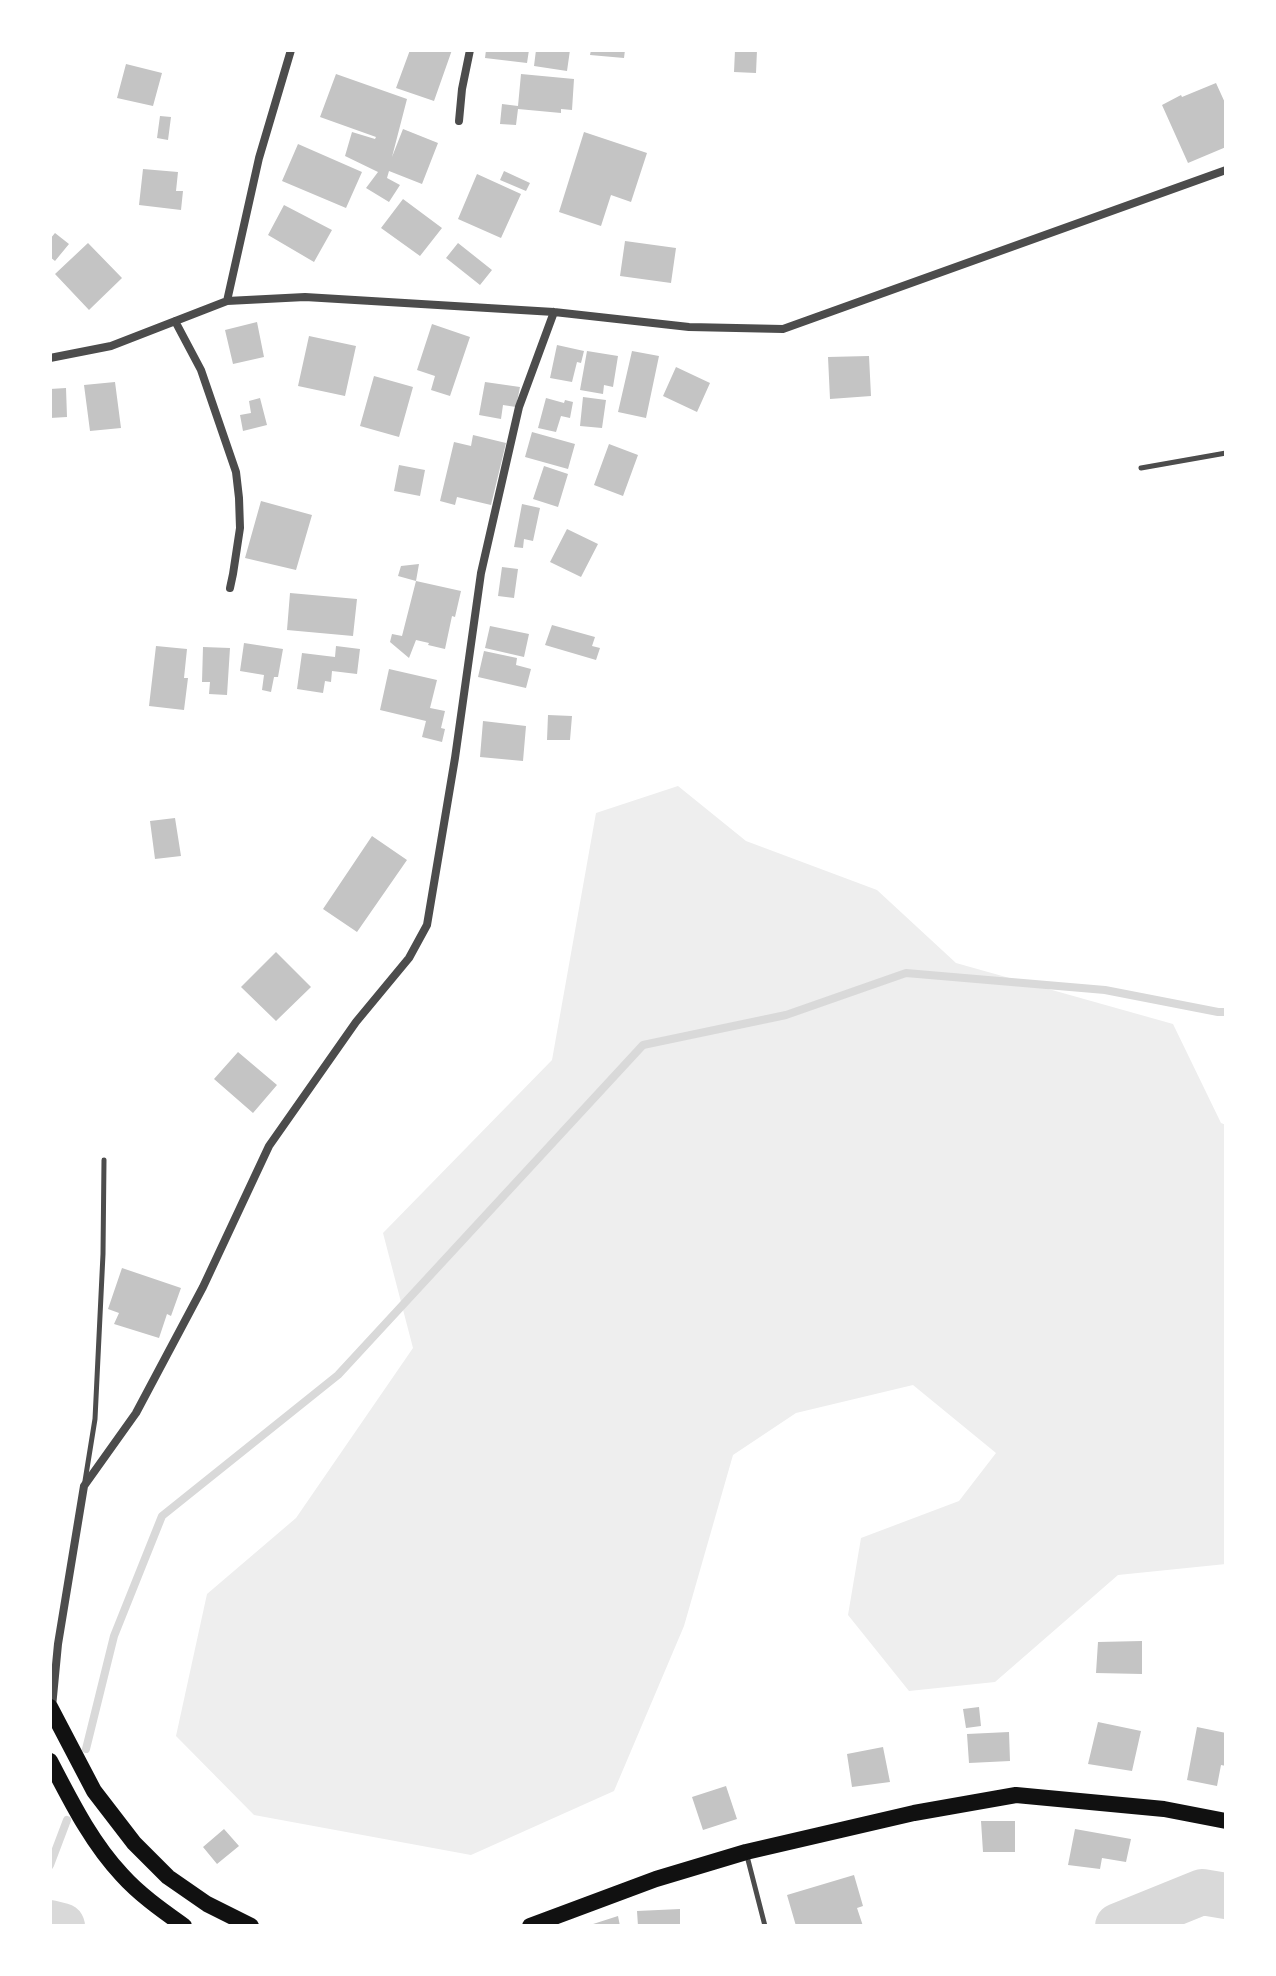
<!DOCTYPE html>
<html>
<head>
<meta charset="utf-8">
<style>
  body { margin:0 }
  #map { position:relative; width:1276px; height:1976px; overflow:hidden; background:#fff; font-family:Merriweather,serif }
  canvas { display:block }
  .frame { position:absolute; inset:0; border:52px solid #fff; pointer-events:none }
</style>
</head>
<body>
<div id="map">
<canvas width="1276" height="1976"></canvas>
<div class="frame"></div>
</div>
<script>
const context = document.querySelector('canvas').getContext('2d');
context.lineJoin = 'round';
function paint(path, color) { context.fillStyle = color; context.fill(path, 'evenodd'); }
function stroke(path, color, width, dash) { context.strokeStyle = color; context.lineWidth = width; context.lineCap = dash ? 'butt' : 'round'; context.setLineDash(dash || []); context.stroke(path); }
const green = new Path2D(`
  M678,786L746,841L877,890L956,963L1173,1024L1221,1123L1226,1125V1564L1118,1575L995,1682L909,1691L848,1615L861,1538L959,1501L996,1453L913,1385L796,1413L733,1455L684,1626L614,1791L471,1855L254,1815L176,1736L207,1594L296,1518L413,1348L383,1233L552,1060L596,813Z`);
const stream = new Path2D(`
  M86,1749L114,1636L162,1516L338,1375L643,1045L786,1015L906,973L1105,990L1218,1012H1226
  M50,1865L67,1820`);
const river = new Path2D(`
  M50,1923L62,1926
  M1118,1926L1202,1892L1226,1896`);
const building = new Path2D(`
  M410,50H452L434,101L396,88Z
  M486,50H529L527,63L485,58Z
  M536,50H570L567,71L534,66Z
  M591,50H625L624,58L590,55Z
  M735,50H757L756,73L734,72Z
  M126,64L162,73L153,106L117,98Z
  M336,74L407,99L392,157L403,129L438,143L422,184L389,171L387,178L400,185L389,202L366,188L378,172L345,156L352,132L375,139L376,137L320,117Z
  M521,74L574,79L572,110L561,109V113L518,109L516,125L500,124L502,104L518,106Z
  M1216,83L1226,105V147L1188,163L1162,105L1181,95L1182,97Z
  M160,116L171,117L168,140L157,138Z
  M584,132L647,153L631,202L611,195L601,226L559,212Z
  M298,144L362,172L346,208L282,181Z
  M143,169L178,172L176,191H183L181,210L139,205Z
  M504,171L530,183L526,191L500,180Z
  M477,174L521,194L501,238L458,219Z
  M403,199L442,228L420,256L381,228Z
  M284,205L332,230L314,262L268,235Z
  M55,233L69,244L55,261L50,257V239Z
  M625,241L676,248L671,283L620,276Z
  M88,243L122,278L89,310L55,274Z
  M458,243L492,270L480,285L446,258Z
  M257,322L264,357L233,364L225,330Z
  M432,324L470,337L450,396L431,390L435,376L417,370Z
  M309,336L356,346L345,396L298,386Z
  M557,345L584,351L581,363L577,362L572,382L550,378Z
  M587,351L618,356L613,387L604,385L603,394L580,390Z
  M632,351L659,356L646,418L618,412Z
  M869,356L871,396L830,399L828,357Z
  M676,367L710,383L697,412L663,396Z
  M374,376L413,387L399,437L360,426Z
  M115,382L121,428L90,431L84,385Z
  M485,382L520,387L516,407L503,405L501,419L479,415Z
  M66,388L67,417L50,418V389Z
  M583,397L606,400L602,428L580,426Z
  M260,398L267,425L243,431L240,415L251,413L249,401Z
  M546,398L564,403L565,400L573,402L570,418L561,416L556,432L538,428Z
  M532,432L575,444L568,469L525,457Z
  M473,435L506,443L491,505L457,497L455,505L440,501L454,442L471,446Z
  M609,444L638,455L623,496L594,485Z
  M399,465L425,470L420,496L394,491Z
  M544,466L568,474L558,507L533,499Z
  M261,501L312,515L296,570L245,558Z
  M522,504L540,508L533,541L524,539L523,548L514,547Z
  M567,529L598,544L581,577L550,562Z
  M419,564L416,581L398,576L401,566Z
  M502,567L518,569L514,598L498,596Z
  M416,581L461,591L455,617L452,616L445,649L428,645L429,643L416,640L409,658L390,642L392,634L402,636Z
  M290,593L357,599L353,636L287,630Z
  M552,625L595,637L592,646L600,648L596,660L545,645Z
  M490,626L529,634L524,657L485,648Z
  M244,643L283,649L278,677H274L271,692L262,690L264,675L240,671Z
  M156,646L187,649L184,678H188L184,710L149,706Z
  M336,646L360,649L357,674L332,671L331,682L325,681L323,693L297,689L302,653L335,657Z
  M203,647L230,648L227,695L209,694L210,682H202Z
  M484,651L517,658L516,665L531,669L526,688L478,677Z
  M389,669L437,680L430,708L445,711L441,728L445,729L442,742L422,737L426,721L380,710Z
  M548,715L572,716L570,740H547Z
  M483,721L526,726L523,761L480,757Z
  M175,818L181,856L155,859L150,821Z
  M372,836L407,860L357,932L323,909Z
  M276,952L311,987L276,1021L241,987Z
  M238,1052L277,1085L253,1113L214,1079Z
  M122,1268L181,1288L171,1316L167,1314L159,1338L114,1324L119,1313L108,1309Z
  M1142,1641V1674L1096,1673L1098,1642Z
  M979,1707L981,1726L966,1728L963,1709Z
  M1098,1722L1141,1731L1132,1771L1088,1764Z
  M1197,1727L1226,1733V1766L1221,1765L1217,1786L1187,1780Z
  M1009,1732L1010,1761L969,1763L967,1734Z
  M883,1747L890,1782L852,1787L847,1754Z
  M726,1786L737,1819L703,1830L692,1797Z
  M981,1821H1015V1852H983Z
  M224,1829L239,1846L217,1864L203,1847Z
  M1075,1829L1131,1839L1126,1862L1102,1858L1100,1869L1068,1865Z
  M854,1875L863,1906L857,1908L863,1926H803L802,1924L796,1926L787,1895Z
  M680,1909V1926H638L637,1911Z
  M618,1916L620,1926H590V1925Z`);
const service = new Path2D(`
  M1141,468L1226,453
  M85,1481L95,1419L103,1254L104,1160
  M747,1856L765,1926`);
const minor = new Path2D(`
  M459,121L462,89L470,50
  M227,301L305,297L554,312L689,327L783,329L1226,170
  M175,321L201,370L236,472L239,498L240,528L233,574L230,588
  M50,358L111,346L227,301L259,158L291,50
  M52,1707L58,1644L84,1486L136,1413L203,1287L269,1146L356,1022L409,958L427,925L455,758L481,573L519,407L554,312`);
const secondary = new Path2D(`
  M50,1707L94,1791L134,1843L168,1877L207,1904L251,1926
  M50,1761C71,1801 91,1842 122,1875C140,1895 163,1911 184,1926
  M530,1926L656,1879L746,1852L914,1813L1016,1795L1164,1809L1226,1821`);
paint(green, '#eee');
stroke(stream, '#d9d9d9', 8);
stroke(river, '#d9d9d9', 46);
paint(building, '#c4c4c4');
stroke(service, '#4c4c4c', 5);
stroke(minor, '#4c4c4c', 8);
stroke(secondary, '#111', 16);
</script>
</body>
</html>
